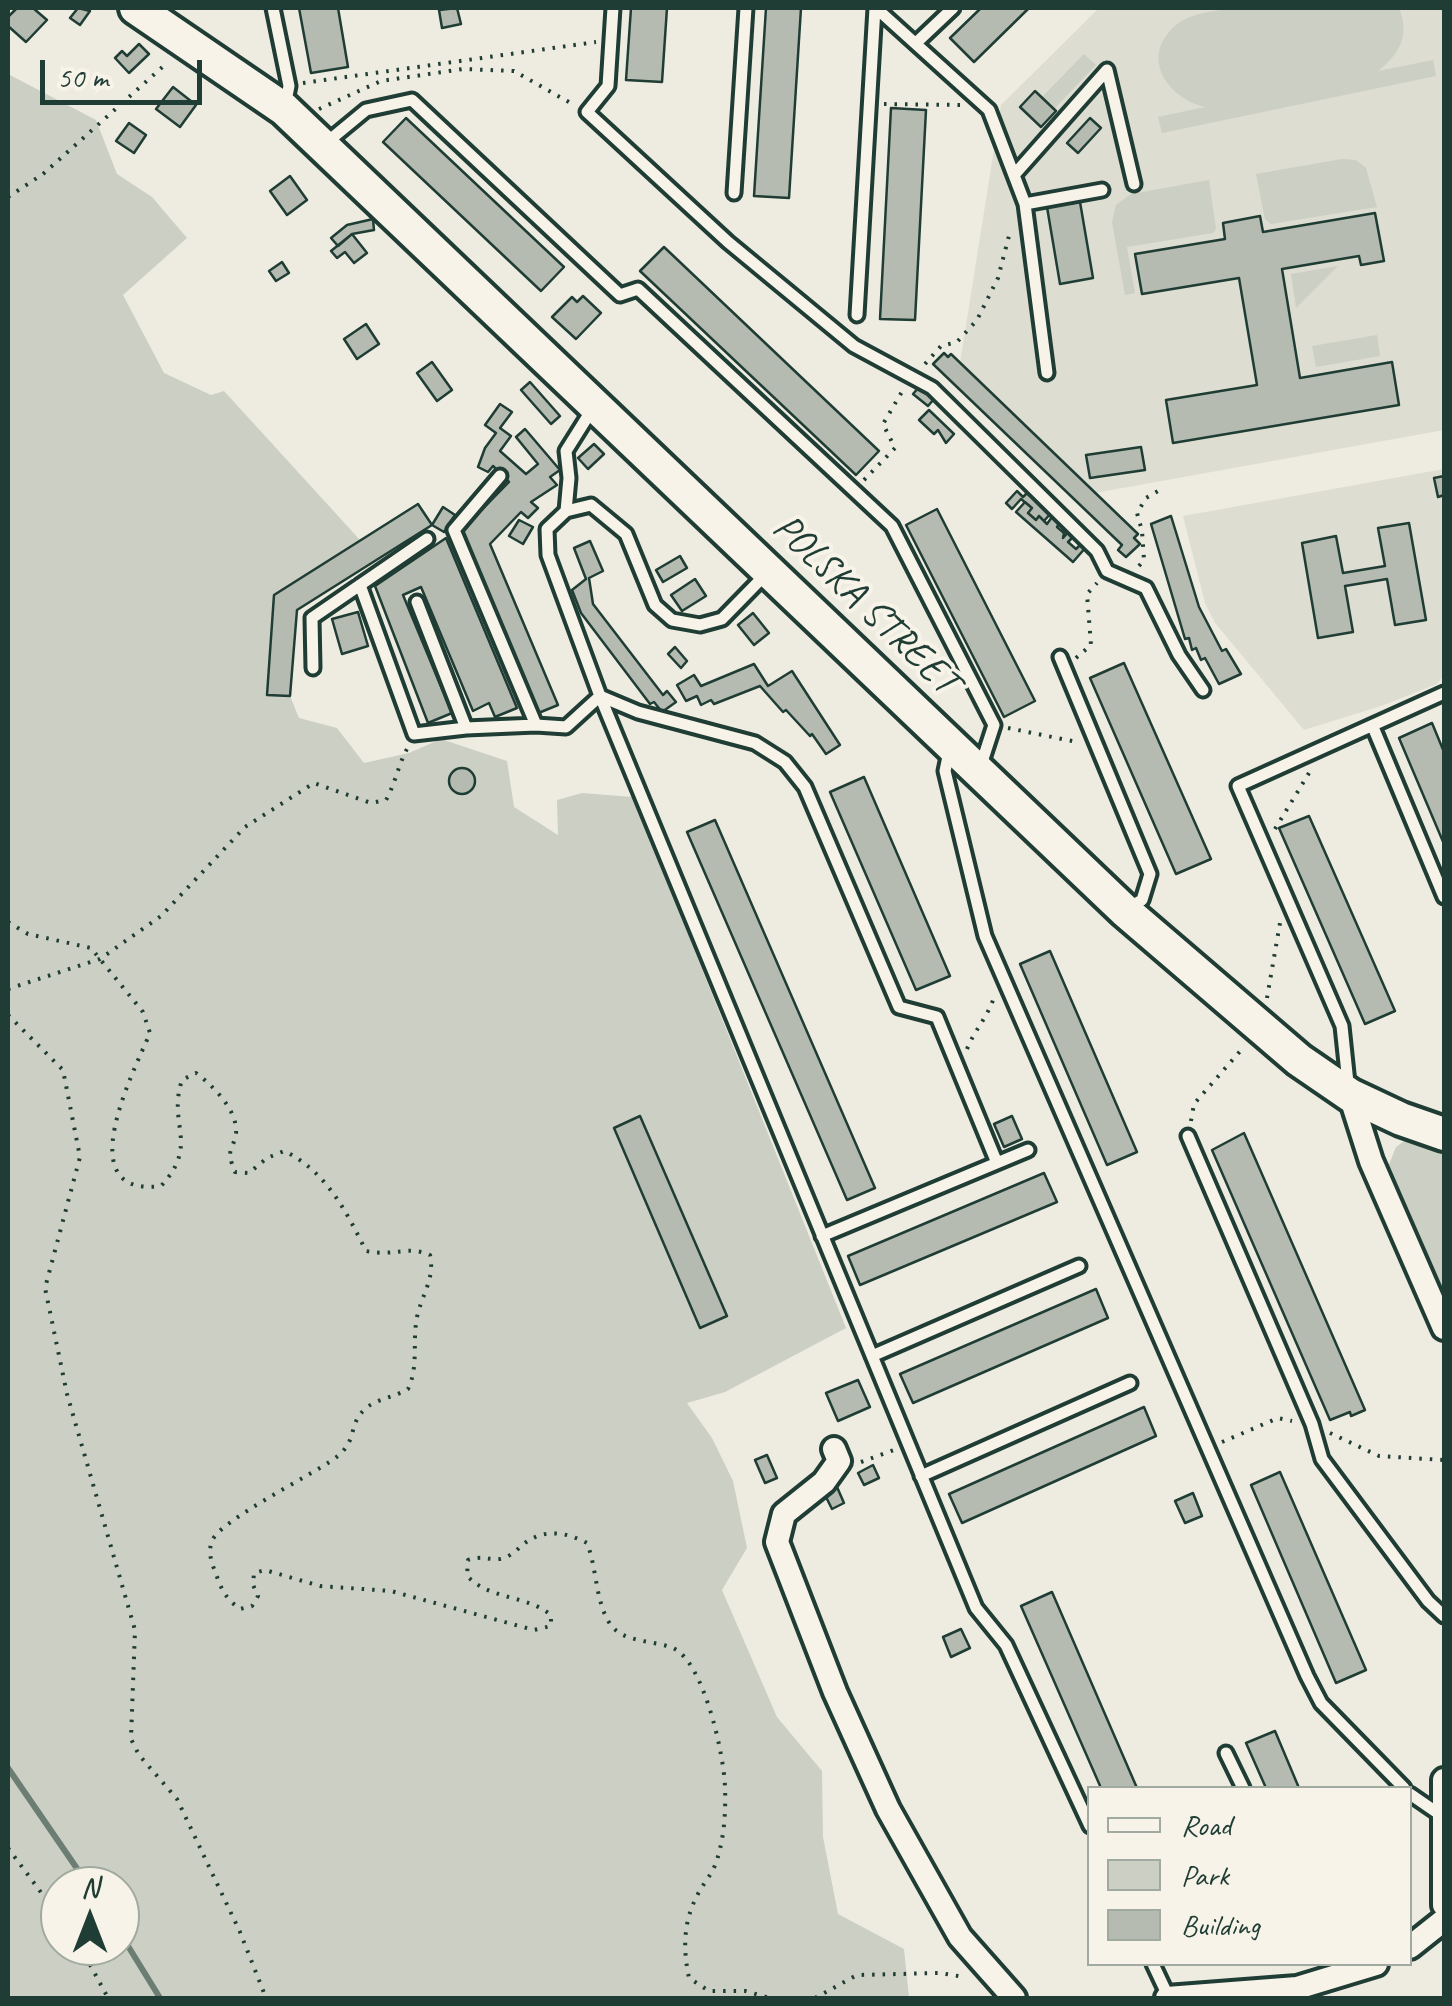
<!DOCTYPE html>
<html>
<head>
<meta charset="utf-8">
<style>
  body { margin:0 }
  #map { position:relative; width:1452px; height:2006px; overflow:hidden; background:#eeece1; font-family:Caveat,sans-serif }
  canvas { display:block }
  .frame { position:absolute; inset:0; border:10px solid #1f3d34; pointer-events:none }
  .legend { position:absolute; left:1087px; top:1786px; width:325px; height:180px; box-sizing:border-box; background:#f7f3e8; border:2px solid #a1aaa0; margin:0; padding:12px 18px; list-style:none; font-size:30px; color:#1f3d34 }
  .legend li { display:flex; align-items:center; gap:20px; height:50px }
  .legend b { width:50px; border:2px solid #a1aaa0 }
  .north { position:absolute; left:40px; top:1866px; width:100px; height:100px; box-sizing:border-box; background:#f7f3e8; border:2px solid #a1aaa0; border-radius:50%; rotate:0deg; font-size:28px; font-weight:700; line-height:40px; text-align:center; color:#1f3d34 }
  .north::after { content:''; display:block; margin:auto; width:35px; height:45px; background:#1f3d34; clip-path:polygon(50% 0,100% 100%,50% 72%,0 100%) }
  .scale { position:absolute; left:40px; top:60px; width:162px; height:45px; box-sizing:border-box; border:5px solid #1f3d34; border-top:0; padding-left:12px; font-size:30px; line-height:35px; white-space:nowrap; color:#1f3d34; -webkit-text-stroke:8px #f7f3e8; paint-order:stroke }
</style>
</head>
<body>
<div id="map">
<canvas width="1452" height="2006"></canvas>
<div class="frame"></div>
<ul class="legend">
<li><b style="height:12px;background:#f7f3e8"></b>Road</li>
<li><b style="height:28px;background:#cccfc4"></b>Park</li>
<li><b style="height:28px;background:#b5bbb0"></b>Building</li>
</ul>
<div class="north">N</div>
<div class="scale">50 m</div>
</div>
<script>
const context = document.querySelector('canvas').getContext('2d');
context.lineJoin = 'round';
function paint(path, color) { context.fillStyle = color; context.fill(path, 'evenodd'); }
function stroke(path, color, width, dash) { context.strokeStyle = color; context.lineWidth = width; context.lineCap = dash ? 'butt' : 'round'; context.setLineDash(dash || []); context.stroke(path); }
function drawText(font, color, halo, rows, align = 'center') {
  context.font = font + ' Caveat,sans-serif'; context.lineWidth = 8; context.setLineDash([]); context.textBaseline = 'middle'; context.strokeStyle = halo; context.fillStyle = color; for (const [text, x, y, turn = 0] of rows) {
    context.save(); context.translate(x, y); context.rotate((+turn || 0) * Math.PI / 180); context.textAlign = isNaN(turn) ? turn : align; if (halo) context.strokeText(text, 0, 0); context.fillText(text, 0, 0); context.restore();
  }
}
const built = new Path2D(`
  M1099,8H1444V430L1095,493L960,363L1001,105Z
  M1444,469V675L1437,684L1384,705L1304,730L1215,623L1205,603L1183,516Z`);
const green = new Path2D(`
  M1235,8H1399C1410,35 1400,54 1378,71L1433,60L1436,76L1162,133L1158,117L1205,107C1168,98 1139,58 1175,26C1191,12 1216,11 1235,8Z
  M1084,54L1096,65L1054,109L1042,97Z
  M8,74L96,120L117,174L152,197L187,238L123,295L164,373L211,395L224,391L360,540L274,595L267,695L290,696L299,718L337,728L364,763L409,753L441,739L507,761L514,807L558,835L557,800L582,793L633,797L846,1328L725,1392L687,1403L712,1438L733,1481L747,1548L722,1590L777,1717L822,1771L823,1837L838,1914L904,1949L909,1998H8ZM60,1886H120V1946H60Z
  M1342,159L1356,160L1366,168L1377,207L1271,224L1265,219L1256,174Z
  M1209,180L1216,229L1213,233L1127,247L1135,293L1125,295L1112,222L1116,205L1131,194Z
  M1338,266L1296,308L1291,274Z
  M1377,335L1380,356L1316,367L1312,346Z
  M1410,1137L1444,1147V1301L1388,1167L1396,1147Z`);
const stream = new Path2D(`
  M8,1768L89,1886
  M120,1933L160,1998`);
const building = new Path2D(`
  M17,8H33L47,20L26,42L8,26V17Z
  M78,8L90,11L80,25L70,18Z
  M299,8H338L348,67L311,73Z
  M457,8L461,24L442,28L439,10Z
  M631,8H667L662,82L626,80Z
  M766,8H801L789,198L754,196Z
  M981,8H1029L974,62L950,38Z
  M139,44L149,54L129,73L115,58L122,51L127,56Z
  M173,87L196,105L180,127L156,109Z
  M1035,91L1056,111L1041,127L1020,107Z
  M891,108L926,110L915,320L880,319Z
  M406,118L564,267L541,291L383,142Z
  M1090,118L1101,128L1078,153L1067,143Z
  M129,123L146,135L134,153L116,141Z
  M290,176L307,200L287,215L270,191Z
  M1080,202L1093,278L1060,284L1047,207Z
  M1375,213L1384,261L1361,265L1359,256L1282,269L1300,378L1392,362L1399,405L1173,443L1166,400L1257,385L1239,278L1142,294L1135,254L1225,239L1223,223L1260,216L1263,232Z
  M373,219L374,230L352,234L338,246L331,238L347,225Z
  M352,234L367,253L354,263L345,252L337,258L331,251Z
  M664,247L879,451L856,475L640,271Z
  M282,262L289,273L276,281L269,271Z
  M583,296L601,313L576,339L552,317L572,297L577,302Z
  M366,324L379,344L357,359L344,339Z
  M944,353L948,357L951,354L1138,534L1134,538L1140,544L1126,557L1118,550L1122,545L933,364Z
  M432,362L452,390L437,401L417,373Z
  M530,382L560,416L551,424L521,390Z
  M919,387L934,399L928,406L913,394Z
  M500,404L512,412L500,428L511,436L500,451L526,474L538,464L516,437L525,429L560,470L550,477L557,485L531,502L538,508L528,518L521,512L490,544L558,705L536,714L460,532L509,482L493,466L488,472L478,467L485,448L496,433L485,425Z
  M929,410L954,434L946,443L938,430L934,434L919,420Z
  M594,444L604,454L588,469L578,458Z
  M1141,447L1145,470L1090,478L1086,455Z
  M1444,476V495L1438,497L1434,478Z
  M1017,491L1023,497L1027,493L1051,513L1044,521L1039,516L1036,520L1028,513L1032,508L1021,499L1012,509L1006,503Z
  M1025,502L1032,508L1028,513L1036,520L1039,516L1047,524L1052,517L1059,524L1057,527L1064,533L1063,538L1070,530L1075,535L1068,542L1076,549L1083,542L1087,546L1073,562L1016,512Z
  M418,504L432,525L297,610L290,696L267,695L274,595Z
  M443,507L455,515L444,532L432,525Z
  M937,509L1035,701L1004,717L906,525Z
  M1171,516L1199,607L1222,651L1226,649L1241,674L1219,684L1205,658L1201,660L1196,648L1192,650L1189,638L1185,639L1151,524Z
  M519,520L533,527L523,544L509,536Z
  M1409,523L1426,620L1395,625L1387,579L1345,586L1353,632L1318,638L1302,543L1336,536L1343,573L1385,566L1378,528Z
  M446,538L517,708L495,717L489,703L473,711L421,587L403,595L452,713L428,723L375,586Z
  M590,541L603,571L589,578L593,604L663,695L667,691L676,702L662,712L654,702L650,704L581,613L572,590L586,579L574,548Z
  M680,556L687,568L663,582L656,570Z
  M695,579L706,596L682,611L671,595Z
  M358,612L368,646L342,654L332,619Z
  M753,613L769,633L754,645L738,625Z
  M675,647L687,661L681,668L668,654Z
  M1124,663L1211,859L1176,874L1090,678Z
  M754,664L768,686L792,671L840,745L826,754L812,734L810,736L786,710L783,712L760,686L714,704L711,700L701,705L697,696L686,701L677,685L694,675L701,686Z
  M1432,723L1444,752V844L1399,738Z
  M449 781a13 13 0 1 1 26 0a13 13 0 1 1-26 0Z
  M864,777L950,976L916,990L830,792Z
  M1309,816L1395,1011L1365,1024L1279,828Z
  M715,820L875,1188L847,1200L687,832Z
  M1050,951L1137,1152L1107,1165L1020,964Z
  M640,1116L727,1316L700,1328L614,1128Z
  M1012,1116L1022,1139L1004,1147L994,1124Z
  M1244,1133L1365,1410L1351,1416L1350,1412L1330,1420L1212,1150Z
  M1044,1173L1057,1202L860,1285L848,1256Z
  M1096,1289L1108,1318L913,1403L900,1374Z
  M858,1380L870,1407L838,1421L826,1393Z
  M1144,1407L1156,1436L962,1523L949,1494Z
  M767,1455L777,1478L765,1483L755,1460Z
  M873,1465L879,1478L864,1485L858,1473Z
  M1280,1472L1366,1670L1336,1683L1251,1485Z
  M837,1487L844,1503L832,1509L824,1493Z
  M1193,1493L1202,1516L1185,1523L1175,1501Z
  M1052,1592L1137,1788H1101L1021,1606Z
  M961,1629L970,1648L951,1657L943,1637Z
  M1275,1731L1299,1788H1266L1246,1743Z`);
const path = new Path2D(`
  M303,83L596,42
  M884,104L960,105
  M319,109L381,81L463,69L514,71L574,105
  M8,197L43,174L168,62
  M925,364L941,346L957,342L977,320L998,278L1010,232
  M864,480L895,448L883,424L903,390
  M1139,566L1144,560L1142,531L1137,513L1146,498L1158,491
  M1076,658L1091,645L1087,594L1097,583
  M1008,728L1077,742
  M1275,829L1309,773
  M8,922L28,934L91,948L143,1012L150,1033C134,1071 68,1198 161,1186C200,1144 167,1125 182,1080L196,1073C212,1085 238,1110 236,1133C233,1152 225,1148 235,1172L249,1173L267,1158L284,1151C326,1171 346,1211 366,1251C393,1257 407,1245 430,1255C435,1279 422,1294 417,1317C412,1342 419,1366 408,1389C395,1397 377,1399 366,1408C346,1426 360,1440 334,1459C310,1476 219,1521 212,1541C208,1551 211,1562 215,1571C221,1589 225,1598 240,1609L252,1606L258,1596L253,1585L254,1573L265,1570L320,1586L391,1591L534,1630L551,1626V1615C525,1594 492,1601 467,1576L468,1560C484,1555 486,1560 500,1559C507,1558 515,1552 520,1547C541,1528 564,1531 587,1543C597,1568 595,1601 610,1624C623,1643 653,1640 673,1648C704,1662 724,1755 725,1787C726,1814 724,1845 713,1870C708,1879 701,1887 697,1896C683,1922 683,1950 689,1978L709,1991H745L770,1998
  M8,989L100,959L161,916L245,827L314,783L371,803L386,800C396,782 398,765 408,747
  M1267,998L1280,923
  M8,1015L63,1070L80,1157L45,1288L67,1394L135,1630L131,1739L139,1755L177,1799L240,1932L266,1998
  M967,1049C975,1029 988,1017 994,997
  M1191,1121L1194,1104L1242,1049
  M1330,1433L1379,1456L1444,1460
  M1222,1442L1278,1418L1292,1421
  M861,1462L894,1450
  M8,1848L60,1918
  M80,1946L108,1998
  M815,1998L857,1975L940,1973L964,1977`);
const lane = new Path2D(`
  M273,8L289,86L285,106
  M613,8L608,86L587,112L728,242L854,346L932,388L1097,551L1107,571L1146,588L1179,655L1203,690
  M876,8L989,110L1025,204L1047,373
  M916,43L953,8
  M326,143L366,110L412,100L620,295L638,289L892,526L994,725L981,765
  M1014,175L1107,70L1134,184
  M734,193L746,8
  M1025,204L1102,190
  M857,315L875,8
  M500,476L454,530L536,725L566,727L600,696L548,555L547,529L566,511L591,505L626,534L655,605L672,620L700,625L722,619L767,573
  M566,511L569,478L566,451L593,408
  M360,585L414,734L466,728
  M417,602L466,728L536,725
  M1060,657L1150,874L1142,900L1126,909
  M313,668L312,618L427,539
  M600,696L976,1608L1006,1645L1090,1826
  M600,696L638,712L755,743L785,762L805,787L899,1007L937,1017L997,1163
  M1373,727L1444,897
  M949,752L945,771L985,936L1307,1676L1321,1703L1404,1788
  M1348,1083L1342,1026L1238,786L1444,693
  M1188,1136L1312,1424L1322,1459L1428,1601L1444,1616
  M822,1236L1028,1150
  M872,1356L1079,1266
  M921,1476L1130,1383
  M1226,1753L1243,1788
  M1410,1794L1442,1816
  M1153,1964L1169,1998`);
const street = new Path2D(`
  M1350,1095L1371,1161L1444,1328
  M834,1449L839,1461L824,1482L784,1514L777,1542L835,1692L888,1809L960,1937L1014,1998
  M1444,1780V1905
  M1410,1947L1444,1920
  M1167,1998L1297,1988L1376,1964`);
const secondary = new Path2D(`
  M136,8L284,109L1124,910L1299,1060L1350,1095L1401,1119L1444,1134`);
const streetNames = [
  ["POLSKA STREET",865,605,44]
];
paint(built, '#ddddd2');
paint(green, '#cccfc4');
stroke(stream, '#6c7e74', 6);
paint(building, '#b5bbb0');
stroke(building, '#1f3d34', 2.5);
stroke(lane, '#1f3d34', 19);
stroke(street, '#1f3d34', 30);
stroke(secondary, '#1f3d34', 40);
stroke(path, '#1f3d34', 4, [2.5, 8]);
stroke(lane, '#f7f3e8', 11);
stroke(street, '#f7f3e8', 22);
stroke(secondary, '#f7f3e8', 32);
drawText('40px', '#1f3d34', '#f7f3e8', streetNames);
</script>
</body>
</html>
